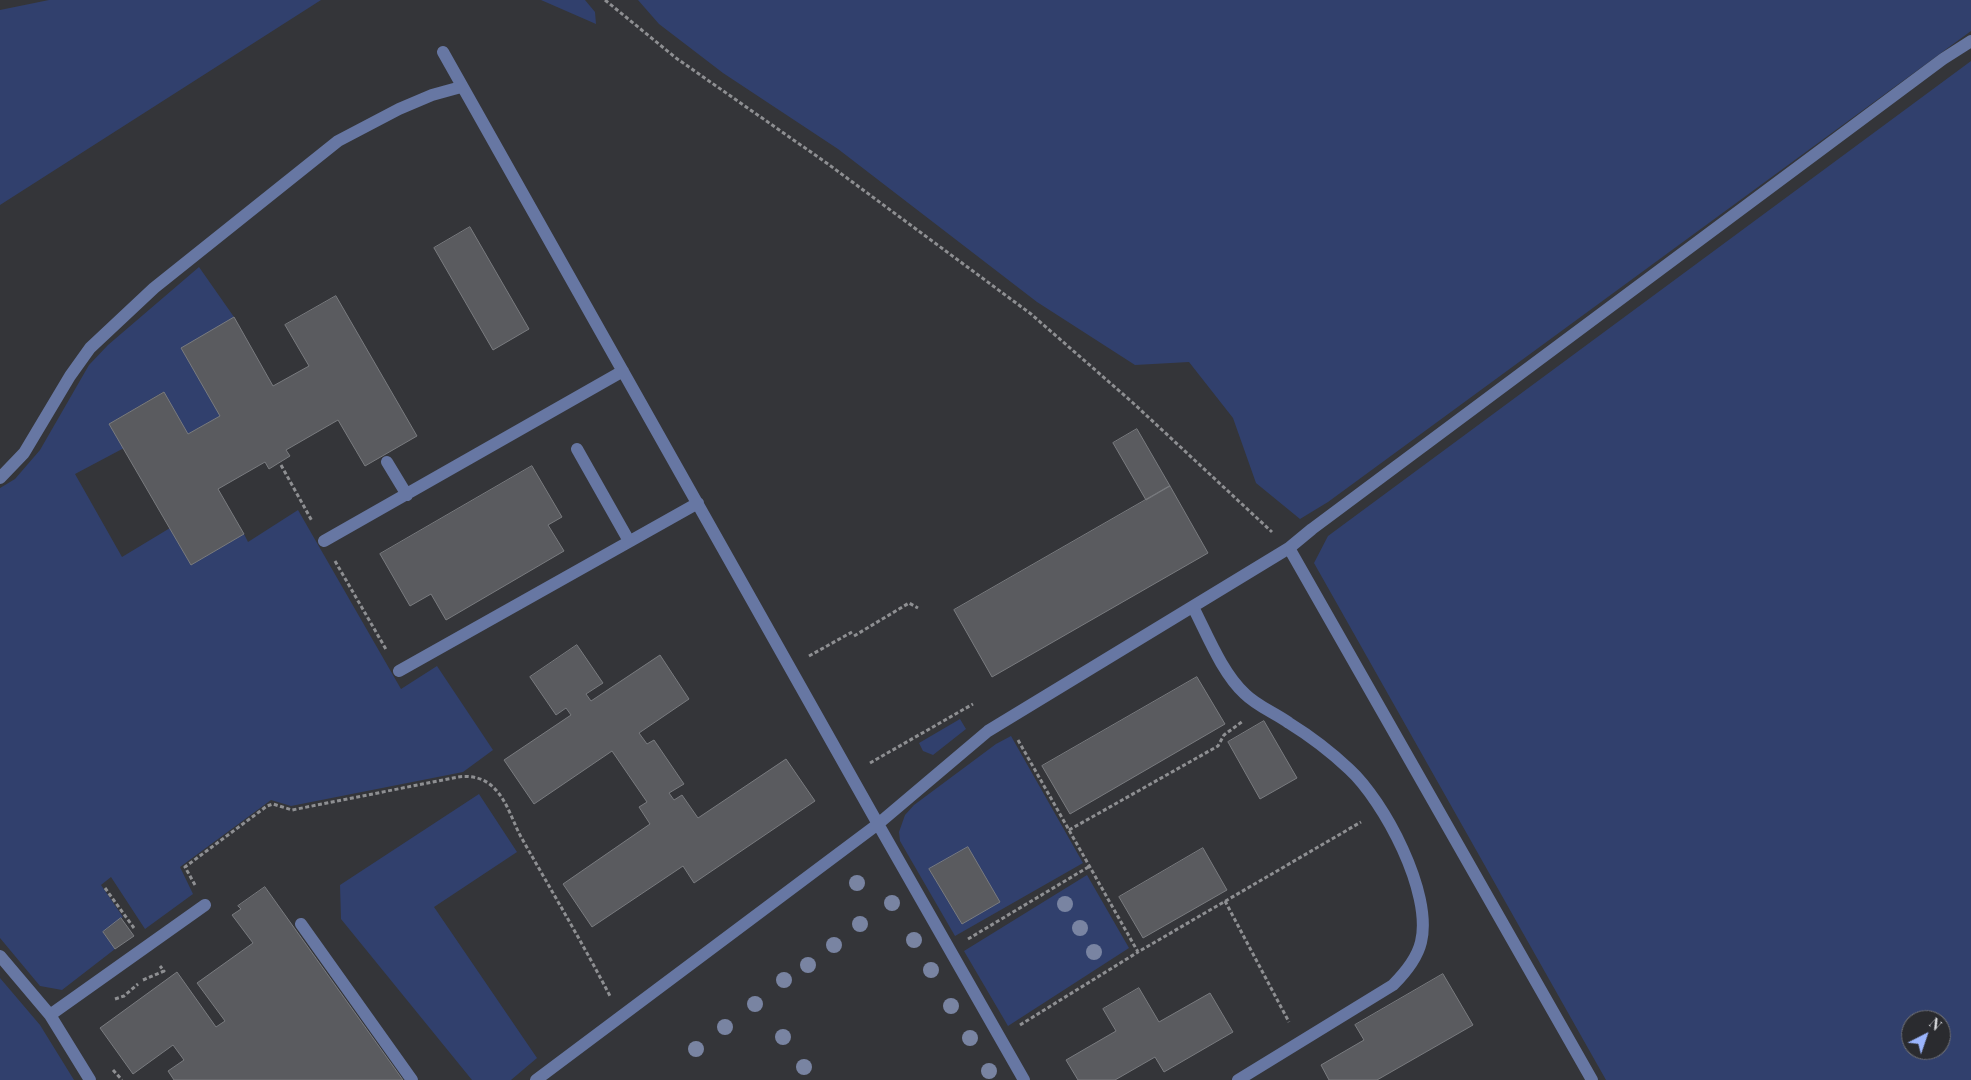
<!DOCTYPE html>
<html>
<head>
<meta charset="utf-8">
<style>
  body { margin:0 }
  #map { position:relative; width:1971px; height:1080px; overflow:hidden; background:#343539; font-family:"Playfair Display",serif }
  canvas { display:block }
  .north { position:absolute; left:1901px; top:1010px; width:50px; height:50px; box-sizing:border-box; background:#2a2b2f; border:1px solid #717276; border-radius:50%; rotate:41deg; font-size:14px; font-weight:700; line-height:20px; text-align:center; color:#dcdde0 }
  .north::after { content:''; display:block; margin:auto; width:18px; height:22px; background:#9bb5fd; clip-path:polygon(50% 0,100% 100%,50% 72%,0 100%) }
</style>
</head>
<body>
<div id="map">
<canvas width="1971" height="1080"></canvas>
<div class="north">N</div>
</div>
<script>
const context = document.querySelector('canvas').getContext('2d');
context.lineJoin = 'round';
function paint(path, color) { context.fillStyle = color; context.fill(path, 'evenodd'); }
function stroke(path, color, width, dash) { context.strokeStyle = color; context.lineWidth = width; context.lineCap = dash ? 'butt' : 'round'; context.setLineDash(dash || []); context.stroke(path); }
const green = new Path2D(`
  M49,0H321L0,205V10Z
  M541,0H585L595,12L596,24Z
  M638,0H1971V31L1328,502L1300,519L1256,483L1233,418L1189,362L1135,365L1037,302L838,149L723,73L659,24Z
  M1971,61V1080H1606L1314,563L1328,536ZM1911,1020H1941V1050H1911Z
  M199,267L234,317L220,416L188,434L163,392L109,424L124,448L75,474L122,557L170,528L191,565L244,534L248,542L298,510L401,689L437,666L493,750L463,772L291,806L271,800L180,867L193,894L145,929L111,877L101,885L123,917L103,932L115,949L62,990L40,986L0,938V488L15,479L40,450L89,365L108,345Z
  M960,719L966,729L933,755L923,751L919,743Z
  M1011,736L1083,863L955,936L900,841L899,832L905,815L914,805L996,744Z
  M479,794L517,852L434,907L537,1058L511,1080H472L341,919L340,885Z
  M1087,875L1129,948L1008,1026L964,951Z
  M0,978L40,1025L74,1080H0Z`);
const building = new Path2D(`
  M470,227L529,329L493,350L434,248Z
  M336,296L417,436L365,466L338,420L286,450L290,456L269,469L265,462L218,489L244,534L191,565L109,424L164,392L188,434L220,416L181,348L234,317L273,386L309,366L285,325Z
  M1137,429L1170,486L1146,500L1113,443Z
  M532,466L562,517L548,525L564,551L446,620L431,594L410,606L380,554Z
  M1170,486L1208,553L992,677L954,610Z
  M577,645L603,683L586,694L591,701L660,655L689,699L639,733L647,744L654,740L684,784L669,793L674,800L682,795L698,818L786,759L815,801L694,883L683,866L592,927L563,884L650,824L639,807L647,802L612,751L534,804L504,760L571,715L566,708L556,715L530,677Z
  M1197,677L1225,724L1070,814L1042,766Z
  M1264,721L1297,778L1260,799L1228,742Z
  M968,847L1000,902L962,924L929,869Z
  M1203,848L1227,890L1143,938L1119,897Z
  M265,887L403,1080H174L168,1071L184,1060L173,1045L133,1074L100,1028L177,972L216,1027L225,1021L197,983L253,943L232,915L241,909L238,906Z
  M121,918L134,936L115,949L103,932Z
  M1443,974L1473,1025L1377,1080H1329L1321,1065L1364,1040L1355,1025Z
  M1139,988L1159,1022L1210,993L1233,1032L1164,1072L1155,1057L1115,1080H1078L1066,1060L1116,1031L1103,1009Z`);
const path = new Path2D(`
  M605,0L676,58L828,164L1031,314L1132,402L1272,532
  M281,465L312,521
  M335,561L387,651
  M854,636L909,603L918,608
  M809,656L852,632
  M1018,740L1138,952L1361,822
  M870,763L973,704
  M1069,830L1218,746L1224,735L1243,721
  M195,885L185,867L267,806L273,804L292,810L458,777C470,775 484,778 493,787C507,800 512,820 521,837C551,890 582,942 610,996
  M105,888L134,928
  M1225,901L1289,1022
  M968,939L1090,866
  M143,980L164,971L160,966
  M115,999L124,996L138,984
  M1020,1025L1138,952
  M113,1070L122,1080`);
const minor = new Path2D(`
  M443,52L878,824L536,1080
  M577,449L629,541
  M387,462L407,495
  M0,478L24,453L70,376L90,348L154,288L338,141L399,109L432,95L461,87
  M324,541L623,371
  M1193,607C1207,634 1222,673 1245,694C1257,706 1275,713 1289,723C1310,736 1331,752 1349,769C1384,801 1433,893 1421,942C1417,959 1405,973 1393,985L1238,1080
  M399,671L698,503
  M301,924L412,1080
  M0,956L50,1015L90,1080
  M50,1015L205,905
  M1024,1080L878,824L988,731L1289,548
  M1592,1080L1289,548L1312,529L1943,59L1971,41`);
const trees = [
  [857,883],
  [892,903],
  [1065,904],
  [860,924],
  [1080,928],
  [914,940],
  [834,945],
  [1094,952],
  [808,965],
  [931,970],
  [784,980],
  [755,1004],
  [951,1006],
  [725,1027],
  [783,1037],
  [970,1038],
  [696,1049],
  [804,1067],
  [989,1071]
];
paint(green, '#31406d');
paint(building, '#5a5b5f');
stroke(building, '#797b7f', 1);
stroke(path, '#8e8f92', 3, [4, 2.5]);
stroke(minor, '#6777a3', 12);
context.fillStyle = '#7984a2';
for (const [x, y] of trees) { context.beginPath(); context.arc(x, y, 8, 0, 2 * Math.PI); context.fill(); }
</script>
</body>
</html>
